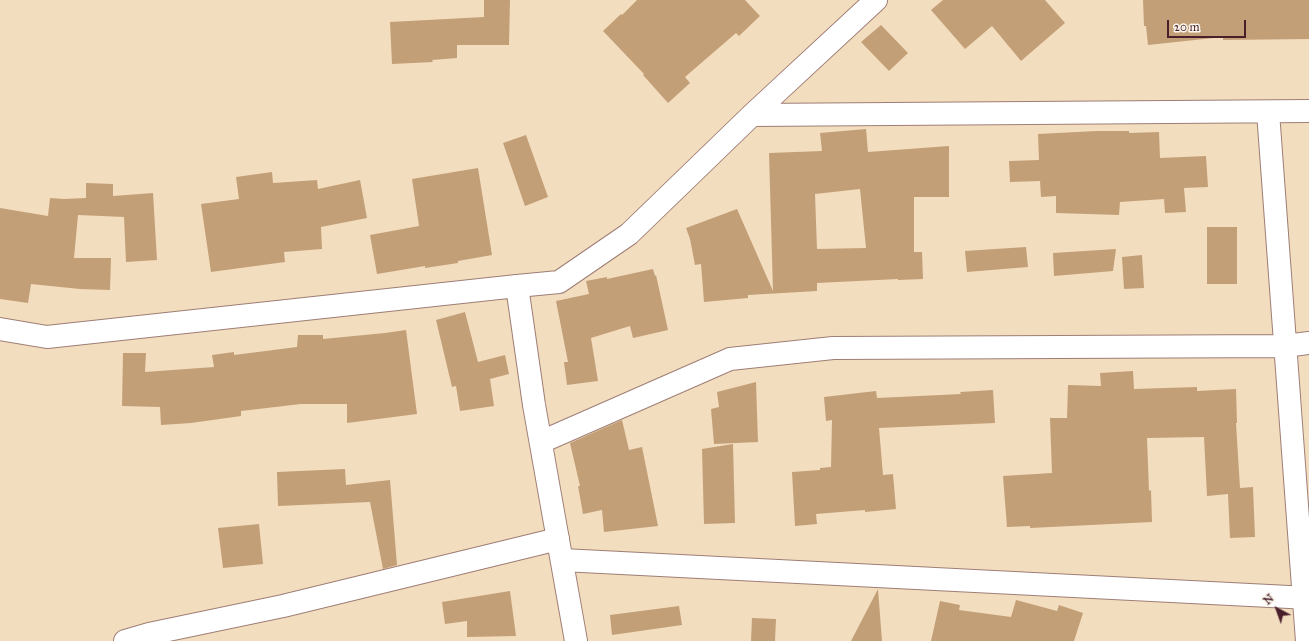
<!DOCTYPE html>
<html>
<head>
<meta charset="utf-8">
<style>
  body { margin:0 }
  #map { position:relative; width:1309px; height:641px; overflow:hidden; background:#f3ddbf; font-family:"IM FELL Great Primer",serif }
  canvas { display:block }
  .north { position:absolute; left:1257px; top:589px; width:40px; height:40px; -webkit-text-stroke:3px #fbf7ec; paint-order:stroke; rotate:319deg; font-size:11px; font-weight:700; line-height:16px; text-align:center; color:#4a1f2b }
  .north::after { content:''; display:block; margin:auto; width:14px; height:18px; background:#4a1f2b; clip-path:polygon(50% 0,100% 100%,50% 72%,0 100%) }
  .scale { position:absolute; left:1167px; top:20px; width:79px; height:18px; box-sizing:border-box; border:2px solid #4a1f2b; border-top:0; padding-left:5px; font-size:12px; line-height:14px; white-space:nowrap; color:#4a1f2b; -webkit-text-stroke:3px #fbf7ec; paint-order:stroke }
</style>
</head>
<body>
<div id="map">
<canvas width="1309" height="641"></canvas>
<div class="north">N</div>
<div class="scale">20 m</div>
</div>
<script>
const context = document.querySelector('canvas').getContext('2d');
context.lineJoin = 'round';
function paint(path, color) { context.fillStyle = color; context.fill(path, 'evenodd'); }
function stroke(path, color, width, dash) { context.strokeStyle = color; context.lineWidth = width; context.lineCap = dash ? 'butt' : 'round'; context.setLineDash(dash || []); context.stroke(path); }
const building = new Path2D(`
  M484,0H510L509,45H457V58L432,60L433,62L392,64L390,22L484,17Z
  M637,0H745L760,16L739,36L736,33L685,77L690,83L668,103L643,75L644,74L603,31L621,14L622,15Z
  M943,0H1045L1065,23L1021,61L992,26L965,49L931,10Z
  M1143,0H1309V39L1223,40V37L1148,45L1146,26H1144Z
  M881,25L908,53L889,71L861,42Z
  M866,129L868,152L949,146V197H914V252H922L923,279L898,280V279L817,283V291L748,295V298L704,302L701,264L695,265L690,239L686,228L737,209L773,291L769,153L822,151L820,133ZM860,189L866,248L817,249L815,194Z
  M1097,131H1129V133L1159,132L1160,158L1206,156L1208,187L1184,188L1186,212L1165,213L1164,199L1120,202L1119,215L1056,213V196L1041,197L1040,181L1010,182L1009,161L1039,160L1038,134Z
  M526,135L548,197L525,206L503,143Z
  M478,168L492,255L458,261V263L425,268V266L377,274L370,235L419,226L412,179Z
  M272,172L273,183L317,180L318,189L360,180L367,218L321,227L322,249L284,252L285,262L211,272L201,204L239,199L236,177Z
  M86,183L113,184V196L153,193L157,260L126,262L124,217L78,215L74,258H111L110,290L80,289L31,284L28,303L0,299V208L48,216L50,198L64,199L86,198Z
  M1207,227H1237V284H1207Z
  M1026,247L1028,267L967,272L965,251Z
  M1116,249L1113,271L1054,276L1053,253Z
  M1142,255L1144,288L1124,289L1122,257Z
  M653,269L655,276L656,275L668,330L633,338L630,326L591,338L598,381L567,385L564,362H568L556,301L589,294L586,281L607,277V279Z
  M465,312L478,362L505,355L509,374L490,379L494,406L460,411L456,386L452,387L436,320Z
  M406,330L417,414L347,423V404H301L241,411V416L191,423L161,425L160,407L122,406L123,353H146L145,372L214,367L212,355L234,352V355L297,347L298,335H323V339L385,333Z
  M1133,371L1134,389L1197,387V391L1236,389L1237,423H1236L1240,488L1253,487L1255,537L1230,538L1228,494L1207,496L1204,437L1147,438L1149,491L1151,490L1152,522L1030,528V526L1007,527L1003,476L1052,473L1050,418H1067L1068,385L1101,386L1100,373Z
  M756,382L758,442L714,444L711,409L719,407L717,392Z
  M993,390L995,423L879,428L883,475L893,474L896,509L865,512V510L816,514L817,524L795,526L792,472L820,470V468L831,467L832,420L826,421L824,397L876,391L877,398L961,394L960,392Z
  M622,420L629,450L642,447L658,526L604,532L602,510L583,514L578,486H580L570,443Z
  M733,444L735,523L704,524L702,449Z
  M345,469L346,485L390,480L397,565L383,569L370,502L278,506L277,472Z
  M259,524L263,564L223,568L218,528Z
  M878,589L882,641H851Z
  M510,591L516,636L467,637V621L445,624L442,602Z
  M1016,600L1057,611L1059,605L1083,613L1074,641H931L940,601L960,605L959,610L1011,617Z
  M679,606L682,625L612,635L610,615Z
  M752,618L776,619L775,641H751Z`);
const minor = new Path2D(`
  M1268,112L1307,641
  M752,115L1309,111
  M517,286L559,282L629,234L752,115L876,0
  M541,442L730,359L833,348L1285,346L1309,343
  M562,560L1309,598
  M125,641L149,634L283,606L558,539`);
const tertiary = new Path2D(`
  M0,329L47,337L517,286L534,405L576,641`);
paint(building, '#c39f77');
stroke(minor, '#9e7e75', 24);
stroke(tertiary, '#9e7e75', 24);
stroke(minor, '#fff', 22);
stroke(tertiary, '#fff', 22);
</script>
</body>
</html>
